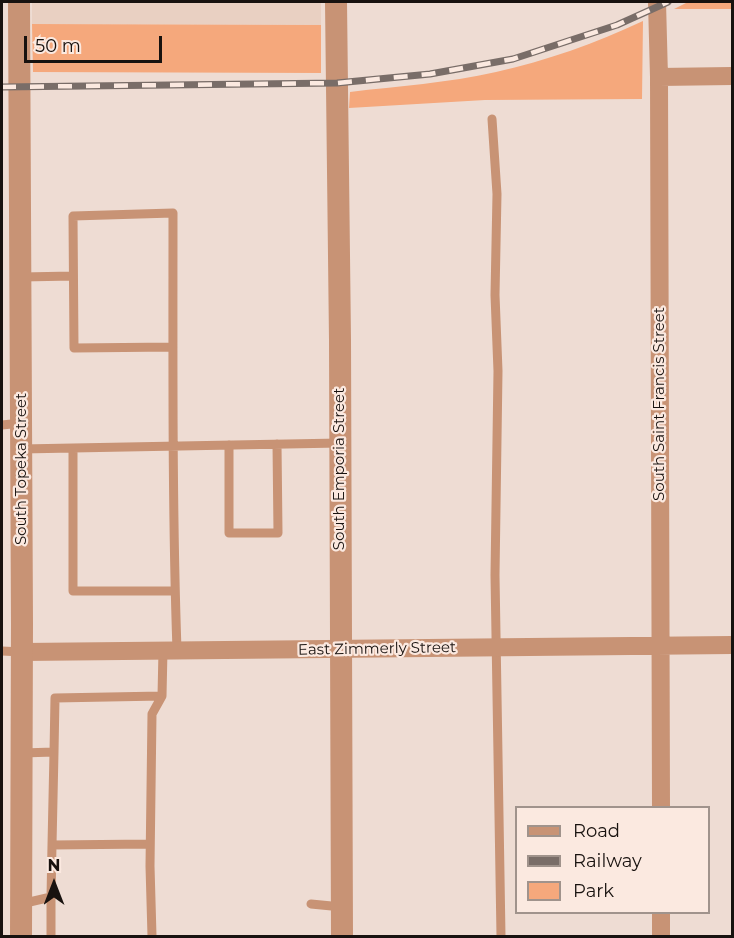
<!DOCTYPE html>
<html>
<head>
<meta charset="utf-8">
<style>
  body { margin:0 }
  #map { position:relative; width:734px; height:938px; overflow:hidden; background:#eedcd3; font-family:Montserrat,sans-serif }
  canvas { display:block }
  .frame { position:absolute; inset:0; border:3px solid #18120f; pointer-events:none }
  .legend { position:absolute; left:515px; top:806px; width:195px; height:108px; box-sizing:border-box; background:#fbe9e0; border:2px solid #a0938c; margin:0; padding:8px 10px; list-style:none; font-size:18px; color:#18120f }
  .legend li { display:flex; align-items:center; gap:12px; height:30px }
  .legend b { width:30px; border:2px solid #a0938c }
  .north { position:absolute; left:24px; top:854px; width:60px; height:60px; -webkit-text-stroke:4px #fbe9e0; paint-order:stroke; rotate:0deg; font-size:16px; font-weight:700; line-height:24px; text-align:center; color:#18120f }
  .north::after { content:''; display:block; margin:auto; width:21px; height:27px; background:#18120f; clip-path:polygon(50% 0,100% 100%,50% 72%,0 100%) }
  .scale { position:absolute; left:24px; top:36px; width:138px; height:27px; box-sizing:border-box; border:3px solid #18120f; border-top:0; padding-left:8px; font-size:18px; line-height:21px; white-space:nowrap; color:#18120f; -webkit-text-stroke:4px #fbe9e0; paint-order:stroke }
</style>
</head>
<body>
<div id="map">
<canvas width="734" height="938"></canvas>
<div class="frame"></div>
<ul class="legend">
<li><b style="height:8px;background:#c89375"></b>Road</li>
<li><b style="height:8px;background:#796d68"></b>Railway</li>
<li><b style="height:16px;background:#f5a87c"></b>Park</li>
</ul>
<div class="north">N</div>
<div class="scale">50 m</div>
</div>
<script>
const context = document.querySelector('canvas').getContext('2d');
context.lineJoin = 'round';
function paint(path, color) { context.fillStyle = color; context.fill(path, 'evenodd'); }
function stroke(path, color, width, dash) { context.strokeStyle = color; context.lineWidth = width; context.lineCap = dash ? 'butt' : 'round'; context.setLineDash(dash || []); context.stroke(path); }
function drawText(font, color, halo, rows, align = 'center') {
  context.font = font + ' Montserrat,sans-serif'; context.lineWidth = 4.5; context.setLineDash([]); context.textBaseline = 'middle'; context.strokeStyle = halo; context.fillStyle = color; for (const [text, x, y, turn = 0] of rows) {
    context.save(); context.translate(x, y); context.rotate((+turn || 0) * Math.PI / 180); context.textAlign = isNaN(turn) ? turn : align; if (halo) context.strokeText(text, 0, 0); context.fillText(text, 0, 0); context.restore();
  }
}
const built = new Path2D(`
  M32,2H321V25L32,24Z`);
const green = new Path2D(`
  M688,2H732V9H674Z
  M643,21L642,99L485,100L349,108L350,92C398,86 448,83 496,72C546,61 596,43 643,21Z
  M32,24L321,25V73L33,72Z`);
const service = new Path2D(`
  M492,119L497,194L495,295L498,371L495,575L501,936
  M22,277L73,276
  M173,347L74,348L73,216L173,213C173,359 172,505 177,650
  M2,425L21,423
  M229,445V533H278L277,444
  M22,449L73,448
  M175,591H73V448L340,443
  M2,651L22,652
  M22,753L54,752L55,698L162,696
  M52,845L54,752
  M51,897V936
  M21,904L51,897L52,845L150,844
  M311,904L342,907
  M152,936L150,866L152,714L162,696L163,650`);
const minor = new Path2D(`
  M657,2L659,77L661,808
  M659,77L732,76
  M22,652L732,645
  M661,936V912`);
const tertiary = new Path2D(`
  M19,2L22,624L21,936
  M336,2L340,340L342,936`);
const rail = new Path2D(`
  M2,87L337,83L430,74L513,59L617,25L668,2`);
const streetNames = [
  ["South Saint Francis Street",660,404,-90],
  ["South Topeka Street",22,469,-90],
  ["South Emporia Street",340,469,-90],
  ["East Zimmerly Street",377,649,-1]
];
paint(built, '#e9d0c2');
paint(green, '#f5a87c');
stroke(service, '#c89375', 9);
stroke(minor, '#c89375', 18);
stroke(tertiary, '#c89375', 22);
stroke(rail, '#796d68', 7);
stroke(rail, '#fbe9e0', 4.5, [14]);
drawText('15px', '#18120f', '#fbe9e0', streetNames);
</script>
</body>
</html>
